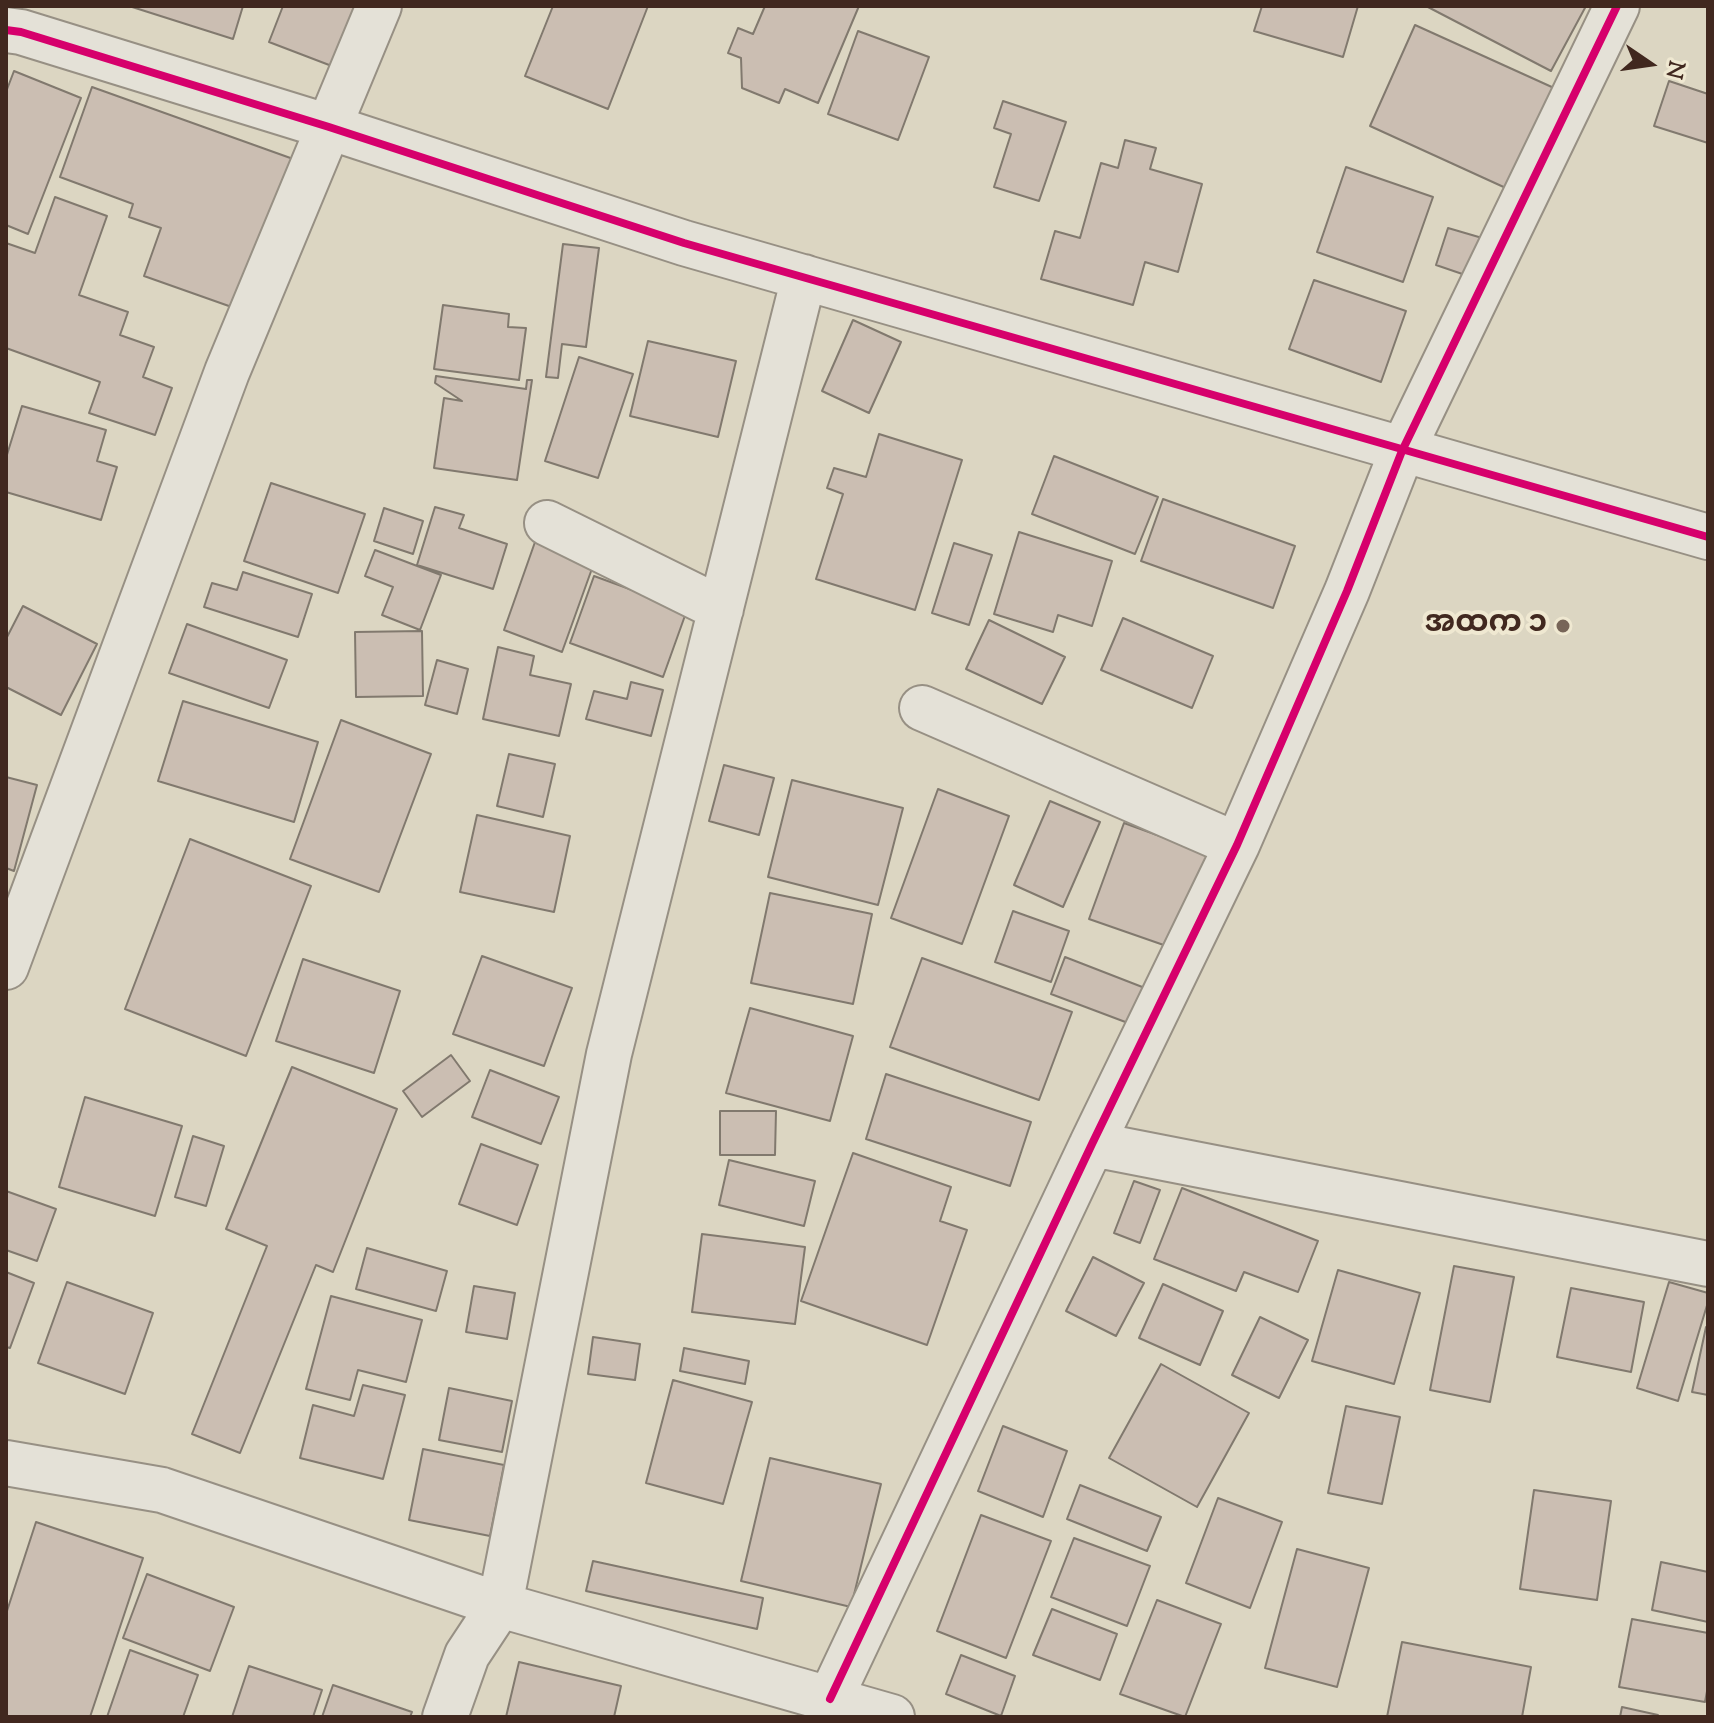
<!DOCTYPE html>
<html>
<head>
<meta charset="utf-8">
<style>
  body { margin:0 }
  #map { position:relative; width:1714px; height:1723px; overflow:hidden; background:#dcd6c2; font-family:"Sorts Mill Goudy",serif }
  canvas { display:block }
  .frame { position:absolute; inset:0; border:8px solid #41281f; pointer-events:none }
  .north { position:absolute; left:1610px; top:24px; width:80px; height:80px; -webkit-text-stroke:6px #efe8d1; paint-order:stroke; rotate:103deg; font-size:22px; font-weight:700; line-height:32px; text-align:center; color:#41281f }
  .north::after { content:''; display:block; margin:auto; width:28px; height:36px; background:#41281f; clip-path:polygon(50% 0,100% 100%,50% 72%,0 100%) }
</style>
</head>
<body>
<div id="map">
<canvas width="1714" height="1723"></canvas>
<div class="frame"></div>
<div class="north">N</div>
</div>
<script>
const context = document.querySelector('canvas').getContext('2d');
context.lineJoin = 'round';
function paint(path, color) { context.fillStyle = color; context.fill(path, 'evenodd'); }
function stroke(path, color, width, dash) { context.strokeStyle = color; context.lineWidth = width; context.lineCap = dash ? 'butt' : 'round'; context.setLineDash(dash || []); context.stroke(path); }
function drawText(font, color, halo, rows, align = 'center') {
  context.font = font + ' "Sorts Mill Goudy","Noto Sans Myanmar",serif'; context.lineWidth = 8; context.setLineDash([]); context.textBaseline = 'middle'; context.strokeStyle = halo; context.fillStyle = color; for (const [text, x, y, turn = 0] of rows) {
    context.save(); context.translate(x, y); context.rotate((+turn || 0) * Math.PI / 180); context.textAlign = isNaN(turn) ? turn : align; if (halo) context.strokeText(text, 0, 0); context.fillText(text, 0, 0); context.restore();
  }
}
const building = new Path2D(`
  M129,6H243L233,39Z
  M283,6H361L337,68L269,42Z
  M553,6H648L608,109L525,76Z
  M765,6H859L818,103L785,89L779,103L742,88L741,58L728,53L738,28L753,34Z
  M1262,6H1358L1343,57L1254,31Z
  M1426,6H1586L1551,71Z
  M1415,25L1554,88L1508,189L1370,126Z
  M858,31L929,57L898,140L828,114Z
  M14,71L81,98L28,234L6,225V92Z
  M1669,81L1708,94V143L1654,126Z
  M92,87L296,160L243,311L144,276L161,228L129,217L133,204L60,177Z
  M1003,101L1066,122L1039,201L994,187L1011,134L994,128Z
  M1125,140L1156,148L1150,169L1202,184L1178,272L1145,262L1133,305L1041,279L1055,231L1080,238L1101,163L1118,168Z
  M1346,167L1433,197L1403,282L1317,252Z
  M55,197L107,216L79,295L128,312L120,335L154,347L143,377L172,388L155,435L89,413L100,382L6,348V243L35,253Z
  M1448,228L1489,240L1477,279L1436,265Z
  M563,244L599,248L586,347L562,344L558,378L546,377Z
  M1314,280L1406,311L1381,382L1289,349Z
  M443,305L509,314L508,327L526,328L519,380L434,369Z
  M853,320L901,342L869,413L822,391Z
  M648,341L736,361L718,437L630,416Z
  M579,357L633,374L598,478L545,461Z
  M436,376L526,389L527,380H532L517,480L434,468L444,398L462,401L435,383Z
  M22,406L106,430L97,461L117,467L101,520L6,492V458Z
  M879,434L962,460L915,610L816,579L843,494L827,488L834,468L866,477Z
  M1054,456L1158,497L1135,554L1032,514Z
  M271,483L365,514L338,593L244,561Z
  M1163,499L1295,546L1273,608L1141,561Z
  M435,507L464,515L459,528L507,544L493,589L417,565Z
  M384,508L423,521L413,554L374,541Z
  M1019,532L1112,561L1092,626L1058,615L1053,632L994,614Z
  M535,542L594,563L562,652L504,630Z
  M954,543L992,555L969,625L932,613Z
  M375,550L441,575L420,630L382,615L393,587L365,576Z
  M243,572L312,594L298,637L204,607L212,583L237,590Z
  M594,576L687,610L663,677L570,643Z
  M23,606L97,644L61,715L6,687V639Z
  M1123,618L1213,656L1192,708L1101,670Z
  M989,620L1065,657L1042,704L966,669Z
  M187,624L287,660L269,708L169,673Z
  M422,631L423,696L356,697L355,632Z
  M498,647L534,656L530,675L571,684L559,736L483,719Z
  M437,660L468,669L457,714L425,705Z
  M631,682L663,690L651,736L586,719L594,691L627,699Z
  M183,701L318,742L294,822L158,781Z
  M341,720L431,754L379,892L290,859Z
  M509,754L555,764L543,817L497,806Z
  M724,765L774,778L759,835L709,821Z
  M6,777L37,785L14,871L6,868Z
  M792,780L903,808L878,905L768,877Z
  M938,789L1009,816L962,944L891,918Z
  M1050,801L1100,822L1063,907L1014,885Z
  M477,815L570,836L554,912L460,892Z
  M1124,823L1212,855L1178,950L1089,919Z
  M190,839L311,886L246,1056L125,1009Z
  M770,893L872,914L853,1004L751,983Z
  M1013,911L1069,931L1051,982L995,962Z
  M482,956L572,988L544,1066L453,1034Z
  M1065,957L1150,990L1136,1026L1051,994Z
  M922,958L1072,1012L1039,1100L890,1047Z
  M303,959L400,991L374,1073L276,1041Z
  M750,1008L853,1036L830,1121L726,1093Z
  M451,1055L470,1081L422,1117L403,1091Z
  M292,1067L397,1109L333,1272L316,1265L240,1453L192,1434L267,1246L226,1229Z
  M490,1070L559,1097L541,1144L472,1117Z
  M886,1074L1031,1122L1010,1186L866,1139Z
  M85,1097L182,1126L155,1216L59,1187Z
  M720,1111H776L775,1155H720Z
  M193,1136L224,1146L206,1206L175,1197Z
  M481,1144L538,1165L517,1225L459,1204Z
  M853,1153L951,1187L940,1221L967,1230L927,1345L801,1301Z
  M729,1160L815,1181L804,1226L719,1205Z
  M1134,1181L1160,1190L1140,1243L1114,1233Z
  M1182,1188L1318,1241L1298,1292L1244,1272L1236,1291L1154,1259Z
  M6,1191L56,1209L37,1261L6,1250Z
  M702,1234L805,1247L795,1324L692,1312Z
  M367,1248L447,1271L436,1311L356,1289Z
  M1093,1257L1144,1283L1116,1336L1066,1311Z
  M1454,1266L1514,1277L1490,1402L1430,1390Z
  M1338,1270L1420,1293L1394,1384L1312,1361Z
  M6,1272L34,1283L10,1348L6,1347Z
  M67,1282L153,1313L125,1394L38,1363Z
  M1669,1282L1708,1293V1302L1678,1401L1637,1388Z
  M1163,1284L1223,1311L1200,1365L1139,1338Z
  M474,1286L515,1293L507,1339L466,1332Z
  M1571,1288L1644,1302L1631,1372L1557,1357Z
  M331,1296L422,1320L406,1382L358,1370L350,1400L306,1389Z
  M1260,1317L1308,1340L1279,1398L1232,1375Z
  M1706,1327H1708V1395L1692,1392Z
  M593,1337L640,1344L635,1380L588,1374Z
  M684,1348L749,1361L745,1384L680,1371Z
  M1161,1364L1249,1413L1197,1507L1109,1458Z
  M673,1380L752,1402L723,1504L646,1483Z
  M363,1385L405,1395L383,1479L300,1458L313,1405L354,1416Z
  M449,1388L512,1401L502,1452L439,1440Z
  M1346,1406L1400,1417L1382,1504L1328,1493Z
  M1003,1426L1067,1451L1043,1517L978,1491Z
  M423,1449L504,1465L490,1536L409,1520Z
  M770,1458L881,1484L851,1607L741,1581Z
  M1080,1485L1161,1517L1147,1551L1067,1519Z
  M1534,1490L1611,1501L1597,1600L1520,1589Z
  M1218,1498L1282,1522L1250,1608L1186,1583Z
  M981,1515L1051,1541L1006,1658L937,1631Z
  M36,1522L143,1558L90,1717H6V1614Z
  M1074,1538L1150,1566L1127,1626L1051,1597Z
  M1297,1549L1369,1568L1337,1687L1265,1668Z
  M593,1561L763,1598L757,1629L586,1591Z
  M1661,1562L1708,1572V1622L1652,1610Z
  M147,1574L234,1607L210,1671L123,1638Z
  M1157,1600L1221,1624L1185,1717L1120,1694Z
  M1052,1609L1117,1634L1100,1680L1033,1655Z
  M1632,1619L1708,1633V1686L1705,1702L1619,1687Z
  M1402,1642L1531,1667L1522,1717H1387Z
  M130,1650L198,1675L183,1717H107Z
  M961,1655L1015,1676L1001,1716L946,1694Z
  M519,1662L621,1686L614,1717H506Z
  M249,1666L322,1690L313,1717H232Z
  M333,1685L412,1712L410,1717H322Z
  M1622,1707L1658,1715L1657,1717H1620Z`);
const minor = new Path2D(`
  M6,30L21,32L329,127L684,243L1708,537
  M547,523L721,609
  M922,708L1237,845
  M6,967L227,372L379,6
  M1092,1144L1708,1264
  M6,1463L162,1490L500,1605L892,1717
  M830,1699L1092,1144L1237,845L1347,591L1402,451L1617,6
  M445,1717L467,1655L500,1605L609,1054L804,277`);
const cycleway = new Path2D(`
  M6,30L21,32L329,127L684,243L1708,537
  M830,1699L1092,1144L1237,845L1347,591L1402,451L1617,6`);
const markers = [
  [1563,626,8,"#776558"]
];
const poiNames = [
  ["အထက ၁",1547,626]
];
paint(building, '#cbbeb2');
stroke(building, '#81796e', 2);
stroke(minor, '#979084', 48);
stroke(minor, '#e4e1d7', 44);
stroke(cycleway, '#d6006c', 8);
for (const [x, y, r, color] of markers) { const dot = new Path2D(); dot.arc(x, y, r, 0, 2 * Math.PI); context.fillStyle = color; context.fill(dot); stroke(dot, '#efe8d1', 3); }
drawText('bold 30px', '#41281f', '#efe8d1', poiNames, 'right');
</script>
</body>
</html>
